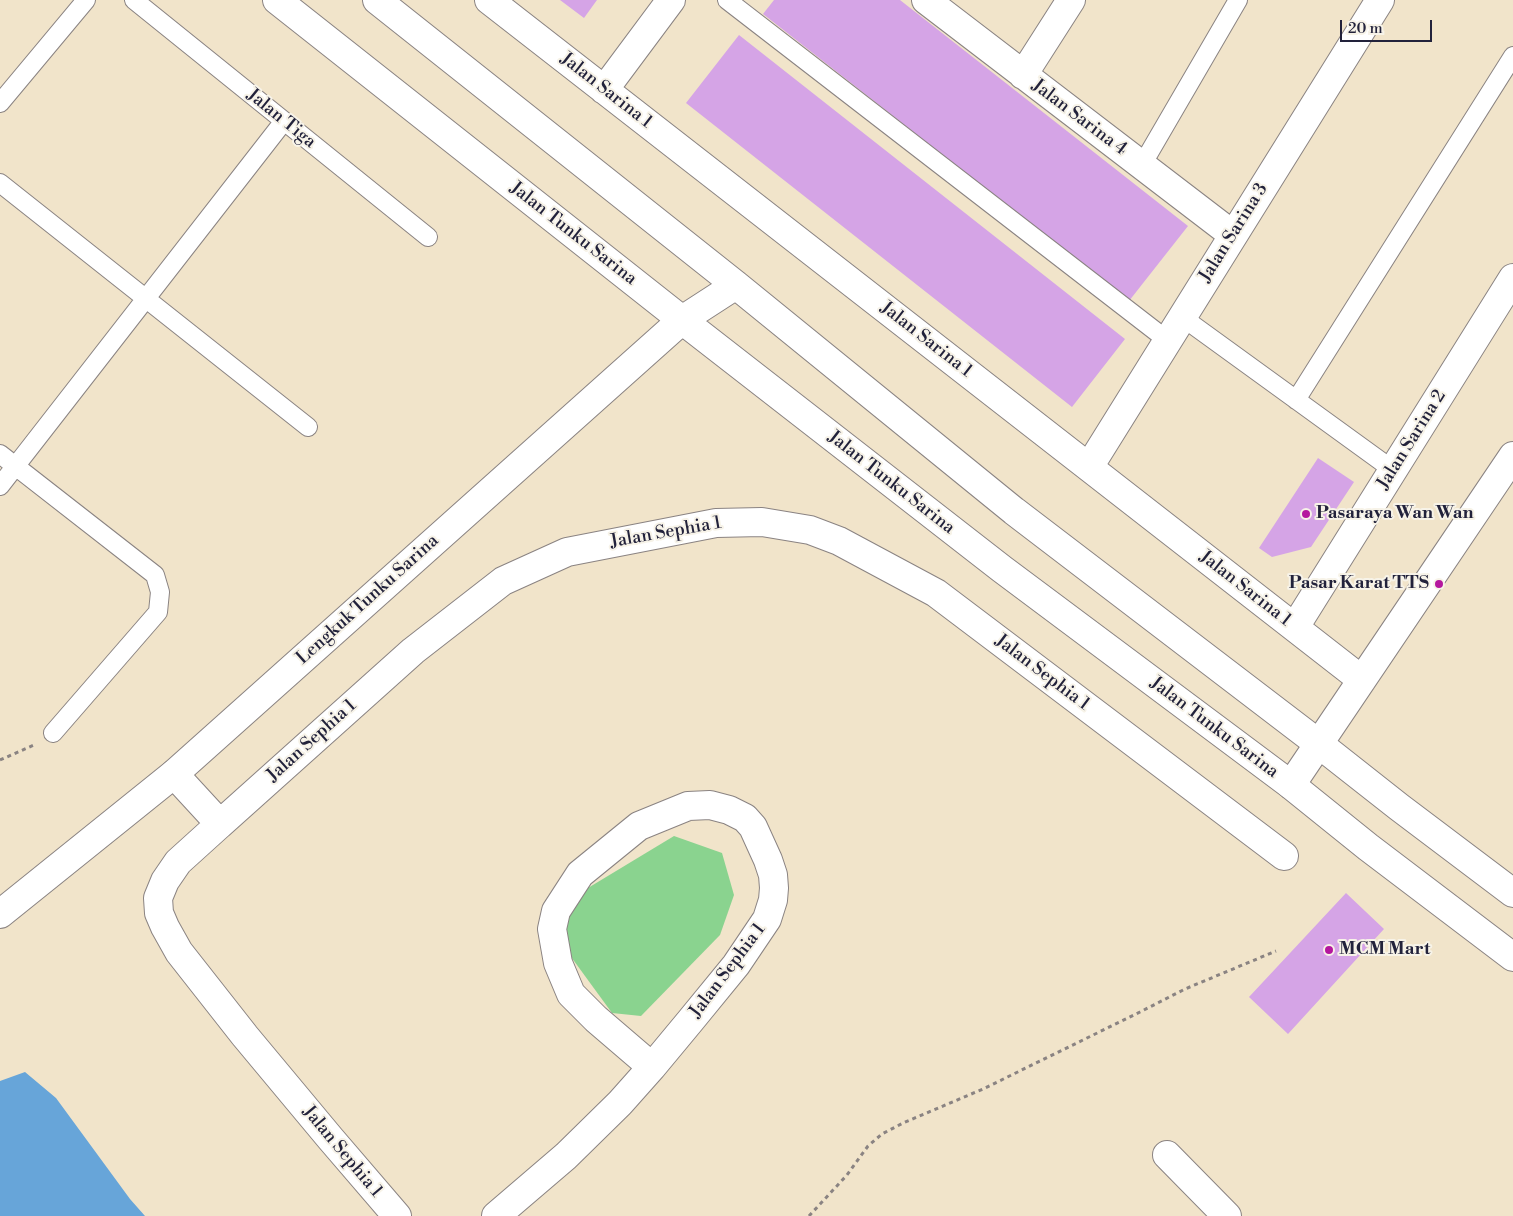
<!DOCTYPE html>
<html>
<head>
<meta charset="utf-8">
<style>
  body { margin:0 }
  #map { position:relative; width:1513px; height:1216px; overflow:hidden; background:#f1e4ca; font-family:"Libre Bodoni",serif }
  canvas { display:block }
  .scale { position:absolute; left:1340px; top:20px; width:92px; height:22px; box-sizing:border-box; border:2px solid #22223b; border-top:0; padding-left:6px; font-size:15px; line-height:18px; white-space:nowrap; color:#22223b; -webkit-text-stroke:4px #f7f3e8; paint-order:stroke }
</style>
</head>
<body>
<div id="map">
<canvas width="1513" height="1216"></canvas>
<div class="scale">20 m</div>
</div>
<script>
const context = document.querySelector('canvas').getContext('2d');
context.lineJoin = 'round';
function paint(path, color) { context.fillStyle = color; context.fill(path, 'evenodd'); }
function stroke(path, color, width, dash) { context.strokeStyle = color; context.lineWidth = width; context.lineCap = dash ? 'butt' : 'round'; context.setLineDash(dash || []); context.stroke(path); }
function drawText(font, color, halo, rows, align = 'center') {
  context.font = font + ' "Libre Bodoni",serif'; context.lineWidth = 4; context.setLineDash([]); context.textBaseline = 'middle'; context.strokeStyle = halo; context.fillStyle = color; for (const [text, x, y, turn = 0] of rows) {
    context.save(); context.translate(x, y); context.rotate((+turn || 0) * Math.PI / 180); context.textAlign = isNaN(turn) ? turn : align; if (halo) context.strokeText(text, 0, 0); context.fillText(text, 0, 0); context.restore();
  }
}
const green = new Path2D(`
  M674,836L722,853L734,895L720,935L641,1016L612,1013L558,939L578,894Z`);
const water = new Path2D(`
  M25,1072L56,1098L130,1199L145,1216H0V1081Z`);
const building = new Path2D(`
  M560,0H597L584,18Z
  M774,0H900L1188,226L1129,301L763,14Z
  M739,35L1125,339L1072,407L686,103Z
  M1318,458L1354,482L1311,547L1272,557L1259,548Z
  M1346,893L1384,929L1288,1034L1249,997Z`);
const path = new Path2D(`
  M0,760L34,745
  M809,1216L847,1175L868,1146L882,1134L903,1123L983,1089L1140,1012L1185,989L1276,951`);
const lane = new Path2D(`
  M134,0L428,237
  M727,0L1167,340
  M0,103L86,0
  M1142,165L1238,0
  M0,183L308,427
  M1182,317L1393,470
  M1296,400L1513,56
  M0,454L155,575L160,592L158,612L53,733
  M0,486L284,121`);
const street = new Path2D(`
  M489,0L1362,680
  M926,0L1233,235
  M1023,75L1071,0
  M604,90L671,0
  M1089,467L1380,0
  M1295,627L1513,278
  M174,774L220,824L413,651L503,581L567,552L716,523L762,522L810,530L839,541L936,593L1284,856
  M1291,785L1513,456
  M220,824L178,862L165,881L158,898L159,913L165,927L179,952L245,1036L330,1138L397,1216
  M1167,1155L1227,1216
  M496,1216L566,1156L620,1103L652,1067L691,1020L736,965L767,919L773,900L774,888L773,875L768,860L753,827L745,818L729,810L710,805L688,806L639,826L580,874L556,911L552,929L558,963L571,994L596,1019L652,1067`);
const secondary = new Path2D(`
  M277,0L682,320L1002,569L1291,785L1368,847L1513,957
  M377,0L736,285L1014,511L1319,744L1399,807L1513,893
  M0,914L174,774L682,320L736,285`);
const markers = [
  [1306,514,5,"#b5179e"],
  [1439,584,5,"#b5179e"],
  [1329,950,5,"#b5179e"]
];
const streetNames = [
  ["Jalan Sarina 1",606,91,38],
  ["Jalan Sarina 4",1079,118,37],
  ["Jalan Tiga",281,119,39],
  ["Jalan Sarina 3",1234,233,-58],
  ["Jalan Tunku Sarina",573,234,38],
  ["Jalan Sarina 1",926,340,38],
  ["Jalan Sarina 2",1412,440,-58],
  ["Jalan Tunku Sarina",891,483,38],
  ["Jalan Sephia 1",666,533,-10],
  ["Jalan Sarina 1",1245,589,38],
  ["Lengkuk Tunku Sarina",368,600,-42],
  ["Jalan Sephia 1",1042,673,37],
  ["Jalan Tunku Sarina",1214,728,37],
  ["Jalan Sephia 1",312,741,-42],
  ["Jalan Sephia 1",728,971,-53],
  ["Jalan Sephia 1",342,1152,50]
];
const poiNames = [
  ["Pasaraya Wan Wan",1316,514],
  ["Pasar Karat TTS",1429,584,"right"],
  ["MCM Mart",1339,950]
];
paint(green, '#8ad38f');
paint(water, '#67a5d9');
paint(building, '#d5a4e6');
stroke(lane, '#8a8382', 20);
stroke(street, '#8a8382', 30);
stroke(secondary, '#8a8382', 30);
stroke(path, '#8a8382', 3, [4, 4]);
stroke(lane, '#fff', 18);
stroke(street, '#fff', 28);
stroke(secondary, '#fff', 28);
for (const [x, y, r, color] of markers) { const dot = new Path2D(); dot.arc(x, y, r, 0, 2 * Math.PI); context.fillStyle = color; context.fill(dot); stroke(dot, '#f7f3e8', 2); }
drawText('18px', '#22223b', '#f7f3e8', streetNames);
drawText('bold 18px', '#22223b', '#f7f3e8', poiNames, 'left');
</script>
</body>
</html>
